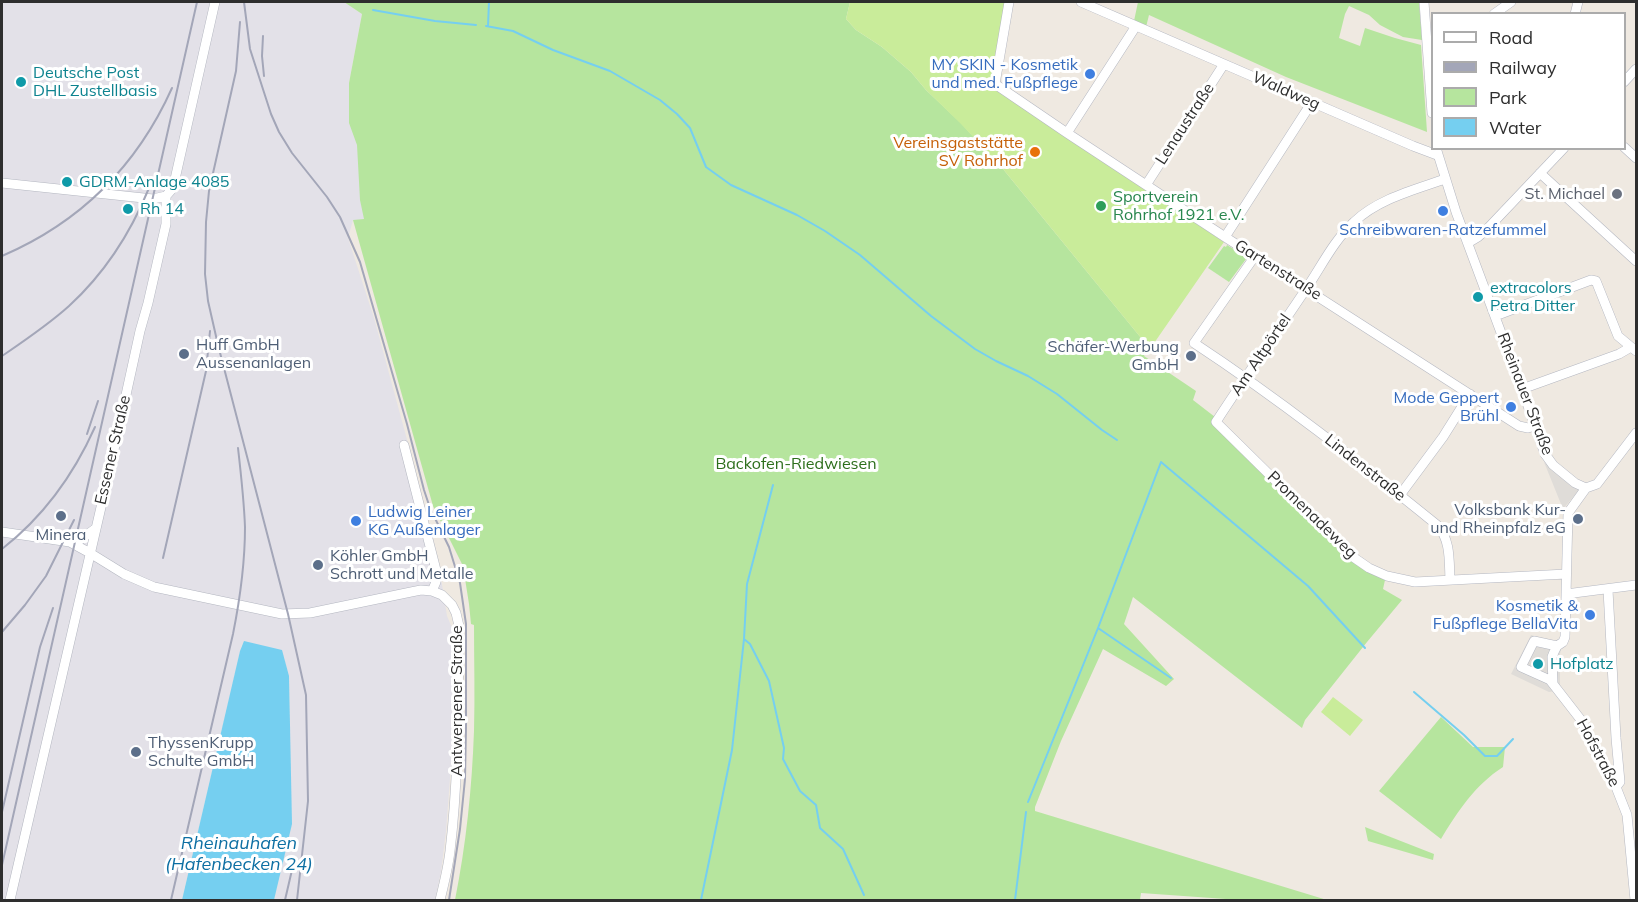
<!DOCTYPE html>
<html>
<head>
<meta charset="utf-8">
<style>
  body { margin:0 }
  #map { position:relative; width:1638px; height:902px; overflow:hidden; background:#efe9e1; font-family:Mulish,sans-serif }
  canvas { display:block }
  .frame { position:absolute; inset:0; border:3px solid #2e2e2e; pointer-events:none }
  .legend { position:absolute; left:1431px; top:12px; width:195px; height:138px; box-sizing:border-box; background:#fff; border:2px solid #ababab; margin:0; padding:8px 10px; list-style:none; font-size:18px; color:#2e2e2e }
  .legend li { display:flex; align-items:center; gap:12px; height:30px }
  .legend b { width:30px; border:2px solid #ababab }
</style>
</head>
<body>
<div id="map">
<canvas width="1638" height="902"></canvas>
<div class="frame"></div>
<ul class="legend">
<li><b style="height:8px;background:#fff"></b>Road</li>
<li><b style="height:8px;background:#a3a6b8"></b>Railway</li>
<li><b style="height:16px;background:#b6e59e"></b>Park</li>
<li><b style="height:16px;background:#75cff0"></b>Water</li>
</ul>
</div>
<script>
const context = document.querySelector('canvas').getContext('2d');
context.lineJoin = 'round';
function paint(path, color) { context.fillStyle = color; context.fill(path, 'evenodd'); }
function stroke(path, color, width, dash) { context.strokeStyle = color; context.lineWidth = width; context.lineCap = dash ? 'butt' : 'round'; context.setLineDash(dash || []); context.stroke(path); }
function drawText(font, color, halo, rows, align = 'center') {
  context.font = font + ' Mulish,sans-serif'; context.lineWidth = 6; context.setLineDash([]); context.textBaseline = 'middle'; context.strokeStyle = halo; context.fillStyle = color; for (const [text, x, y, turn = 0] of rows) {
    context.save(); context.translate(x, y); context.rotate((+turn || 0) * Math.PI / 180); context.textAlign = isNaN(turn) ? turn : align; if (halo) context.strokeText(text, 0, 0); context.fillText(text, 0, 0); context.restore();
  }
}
const industrial = new Path2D(`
  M2,2H344L362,14L349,83L367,172V220H353L348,238L374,318L409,447L441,578L447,616L453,630L452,752L446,831L441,872L435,900H274L291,825L289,676L242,644L182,900H2Z`);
const green = new Path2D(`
  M344,2H850L846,19L856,30L882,47L911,72L926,90L961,123L1003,169L1146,344L1148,347L1144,356L1196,391L1193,400L1215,417L1365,570L1385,580L1383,589L1402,600L1367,642L1305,720L1302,728L1133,597L1124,624L1174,679L1166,686L1103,649L1061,741L1035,807V811L1327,900H1240L1141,893L1140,900H455C466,845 472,788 474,731C475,696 474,660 474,625L471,624L469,604L463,566L433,506L353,220L364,219L360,200L357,145L349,123V83L362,14Z
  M1138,2H1419L1422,40L1403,37L1380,25L1369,15L1349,6L1345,14L1339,38L1360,46L1365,28L1395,38L1421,45L1427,132L1286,77L1149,15L1146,27L1134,21Z
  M1227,245L1245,256L1246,259L1229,282L1208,268L1224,246L1226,247Z
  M1441,717L1473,747H1505L1503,767C1475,785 1458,811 1441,839L1379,791Z
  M1365,827L1434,854L1433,860L1368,841Z`);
const pitch = new Path2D(`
  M850,2H1005L994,88L1224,242L1150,349L1003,169L961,124L926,90L911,72L882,47L856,30L846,19Z
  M1333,697L1363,720L1350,736L1321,712Z`);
const plaza = new Path2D(`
  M1544,462L1579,490L1563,509Z
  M1531,635L1556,642L1561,650L1560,654V688L1555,691L1549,692L1511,674Z`);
const water = new Path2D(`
  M244,641L282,650L289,676L292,824L274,900H182L240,651Z`);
const stream = new Path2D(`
  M373,10L435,21L476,25
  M486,26L513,31L553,50L610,71L660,100L677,114L690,128L706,167L731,185L797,215L825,231L860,255L931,316L975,349L996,361L1028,376L1057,394L1102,430L1117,440
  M488,26L489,2
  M1098,628L1161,462L1308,586L1365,648
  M744,639L750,644L769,681L784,748L783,759L800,791L816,805L820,828L843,849L864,895
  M1414,692L1464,735L1485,756H1497L1513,739
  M1028,802L1098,628L1171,678
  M701,900L732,750L744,639L747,584L773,485
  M1015,900L1026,812`);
const minor = new Path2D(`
  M1009,2L995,84L1067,133L1225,237L1519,426L1528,428L1535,426
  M1081,2L1413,146L1437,155
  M1424,2L1432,113
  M1494,14L1511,2
  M1575,14L1578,2
  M1624,82L1636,69
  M1067,133L1136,26
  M1624,147L1636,158
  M1437,151L1456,212L1522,389L1545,454L1553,465L1575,483L1586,488
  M1540,173L1636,261
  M1445,179C1414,190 1378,199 1354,222C1334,240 1321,267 1306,289C1276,334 1245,377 1216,422L1353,557L1369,568L1387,576L1415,582L1566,574
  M2,183L153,199L166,196
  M1146,185L1224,64
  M1225,237L1312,102
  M1468,243L1478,237L1489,227L1564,148
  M1255,256L1194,343C1279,399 1358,461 1437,525C1451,540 1449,561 1450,580
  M1495,316L1591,280L1596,281L1618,336L1636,351
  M1522,389L1619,354L1631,347
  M404,445L436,570V582L432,591
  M1586,488L1568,513L1565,637L1563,642L1557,646L1554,652L1552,657L1553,684L1581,720L1616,787L1627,815L1635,900
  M1586,488L1597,484L1636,433
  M1400,495L1443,437L1470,394
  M2,532L70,542L90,553L124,574L154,587L282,614L310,613L411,592L421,590L432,591L442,595L452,605L456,613L459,626C458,701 459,776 450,851C448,868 444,884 440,900
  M74,544L95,529
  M1608,590L1616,738L1620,782L1616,787
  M1566,594L1636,585
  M1553,684L1550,680L1521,667L1534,641L1557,646
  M10,900L108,477L140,331L148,303L166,224V196L173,188L215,2`);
const rail = new Path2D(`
  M244,2L250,49L271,114L279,132L292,153L327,197L340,217L360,262L407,424L424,490L430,508L449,547L460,583L466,624V727L465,779L460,829L449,900
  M240,22L236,71L209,191L206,222L205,274L208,301L218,345L288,614L306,695L308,801L297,900
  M263,36L262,56L264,76
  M2,256C81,222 137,166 172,88
  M2,356C24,341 48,325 69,306C104,274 131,232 149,188
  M87,434L98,401
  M2,549C43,517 74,474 95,427
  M163,558L206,371L210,331
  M2,632L25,605L46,576L74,520
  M2,812L40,647L53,608
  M2,865L197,2
  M171,900L233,634C240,599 245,562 245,527C244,501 241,474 238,448
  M285,900L295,857`);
const markers = [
  [1090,74,6,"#3f7fe0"],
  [21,82,6,"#0f9aa8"],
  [1035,152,6,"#e8710a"],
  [67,182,6,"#0f9aa8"],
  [1617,194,6,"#6b7280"],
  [1101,206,6,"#2e9e5b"],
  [128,209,6,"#0f9aa8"],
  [1443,211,6,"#3f7fe0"],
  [1478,297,6,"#0f9aa8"],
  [184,354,6,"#5c6f8a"],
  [1191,356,6,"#5c6f8a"],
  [1511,407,6,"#3f7fe0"],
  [61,516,6,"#5c6f8a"],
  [1578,519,6,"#5c6f8a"],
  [356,521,6,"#3f7fe0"],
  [318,565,6,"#5c6f8a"],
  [1590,615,6,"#3f7fe0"],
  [1538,664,6,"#0f9aa8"],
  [136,752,6,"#5c6f8a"]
];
const shopNames = [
  ["MY SKIN - Kosmetik",1078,65],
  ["und med. Fußpflege",1078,83],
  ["Schreibwaren-Ratzefummel",1443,230,"center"],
  ["Mode Geppert",1499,398],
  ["Brühl",1499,416],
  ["Ludwig Leiner",368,512,"left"],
  ["KG Außenlager",368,530,"left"],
  ["Kosmetik &",1578,606],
  ["Fußpflege BellaVita",1578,624]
];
const cultureNames = [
  ["Deutsche Post",33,73],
  ["DHL Zustellbasis",33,91],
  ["GDRM-Anlage 4085",79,182],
  ["Rh 14",140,209],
  ["extracolors",1490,288],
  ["Petra Ditter",1490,306],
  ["Hofplatz",1550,664]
];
const streetNames = [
  ["Waldweg",1286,91,24],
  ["Lenaustraße",1185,124,-57],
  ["Gartenstraße",1278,270,32],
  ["Am Altpörtel",1261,355,-56],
  ["Rheinauer Straße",1525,394,69],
  ["Essener Straße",113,450,-77],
  ["Lindenstraße",1365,468,38],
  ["Promenadeweg",1312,515,44],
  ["Antwerpener Straße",457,701,-90],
  ["Hofstraße",1598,753,62]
];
const foodNames = [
  ["Vereinsgaststätte",1023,143],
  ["SV Rohrhof",1023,161]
];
const worshipNames = [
  ["St. Michael",1605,194]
];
const leisureNames = [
  ["Sportverein",1113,197],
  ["Rohrhof 1921 e.V.",1113,215]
];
const serviceNames = [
  ["Huff GmbH",196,345],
  ["Aussenanlagen",196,363],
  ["Schäfer-Werbung",1179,347,"right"],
  ["GmbH",1179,365,"right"],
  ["Volksbank Kur-",1566,510,"right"],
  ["und Rheinpfalz eG",1566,528,"right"],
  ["Minera",61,535,"center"],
  ["Köhler GmbH",330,556],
  ["Schrott und Metalle",330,574],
  ["ThyssenKrupp",148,743],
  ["Schulte GmbH",148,761]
];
const parkNames = [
  ["Backofen-Riedwiesen",796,464]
];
const waterNames = [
  ["Rheinauhafen",239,844],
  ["(Hafenbecken 24)",239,865]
];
paint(industrial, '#e3e1e8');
paint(green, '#b6e59e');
paint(pitch, '#c9ec9a');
paint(plaza, '#dfdcd8');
paint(water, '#75cff0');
stroke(stream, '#75cff0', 2);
stroke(minor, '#b4b7c1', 10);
stroke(minor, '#fff', 9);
stroke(rail, '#a3a6b8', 2);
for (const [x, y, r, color] of markers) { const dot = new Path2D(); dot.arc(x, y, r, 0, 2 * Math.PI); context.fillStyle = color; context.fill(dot); stroke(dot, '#fff', 2); }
drawText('16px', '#366cbe', '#fff', shopNames, 'right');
drawText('16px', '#0d838f', '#fff', cultureNames, 'left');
drawText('16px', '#2e2e2e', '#fff', streetNames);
drawText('16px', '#c56008', '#fff', foodNames, 'right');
drawText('16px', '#5b616d', '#fff', worshipNames, 'right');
drawText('16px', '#27864d', '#fff', leisureNames, 'left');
drawText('16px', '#4e5e75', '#fff', serviceNames, 'left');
drawText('16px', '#2c6e1b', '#fff', parkNames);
drawText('italic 18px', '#0d6fa3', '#fff', waterNames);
</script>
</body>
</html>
